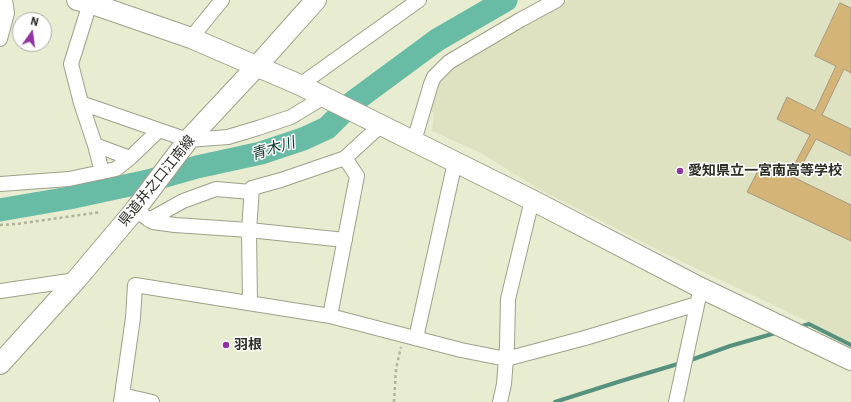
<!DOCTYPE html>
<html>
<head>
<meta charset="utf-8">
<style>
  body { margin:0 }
  #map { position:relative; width:851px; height:402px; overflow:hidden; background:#e8ecd1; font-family:"IBM Plex Sans",sans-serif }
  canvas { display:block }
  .north { position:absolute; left:12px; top:12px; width:40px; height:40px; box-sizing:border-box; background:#fff; border:1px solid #ababa7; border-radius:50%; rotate:14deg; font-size:11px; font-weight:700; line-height:16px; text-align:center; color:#2d2e24 }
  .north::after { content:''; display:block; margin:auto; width:14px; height:18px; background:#9035a0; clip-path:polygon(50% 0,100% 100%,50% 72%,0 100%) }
</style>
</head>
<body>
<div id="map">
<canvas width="851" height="402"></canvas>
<div class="north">N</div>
</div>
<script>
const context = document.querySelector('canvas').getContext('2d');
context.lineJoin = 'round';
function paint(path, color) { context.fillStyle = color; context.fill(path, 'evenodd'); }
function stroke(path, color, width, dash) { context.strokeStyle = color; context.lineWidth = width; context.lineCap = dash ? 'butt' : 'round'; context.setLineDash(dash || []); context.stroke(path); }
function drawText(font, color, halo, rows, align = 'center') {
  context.font = font + ' "IBM Plex Sans","Noto Sans JP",sans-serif'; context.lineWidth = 3; context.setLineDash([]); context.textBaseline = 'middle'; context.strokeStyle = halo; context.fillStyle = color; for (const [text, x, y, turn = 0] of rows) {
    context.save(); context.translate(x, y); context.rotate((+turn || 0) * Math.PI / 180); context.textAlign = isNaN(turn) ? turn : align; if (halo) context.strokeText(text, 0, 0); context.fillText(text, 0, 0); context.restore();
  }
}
const built = new Path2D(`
  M570,0H851V342L666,254L537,188L481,153L432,131L434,113L426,109L433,85L452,63L518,24Z`);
const stream = new Path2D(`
  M799,327L809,324L851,345
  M688,361L730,346L779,332
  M555,402L621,381L681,363`);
const river = new Path2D(`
  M0,210L69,198L148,181L197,167L261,153L303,139L327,128L353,102L437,40L506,0`);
const building = new Path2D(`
  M840,3L851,8V73L844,69L822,115L851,129V156L816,139L795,178L851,205V241L747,192L762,163L789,175L810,135L777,119L787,97L815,111L836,66L815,56Z`);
const path = new Path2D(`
  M0,225L17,224L101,212
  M394,402L396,369L401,347`);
const street = new Path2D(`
  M91,0L71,64L81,103L95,145L102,172
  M191,38L222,0
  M0,39L7,13L5,0
  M300,85L419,0
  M81,103L159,130
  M414,141L431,84L434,77L449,62L520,20L557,0
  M95,145L130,158
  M345,158L381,125
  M0,184L69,179L116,169L130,158L159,130L188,140L228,137L258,128L291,117L324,97
  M135,210L153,222L175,225L249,230L345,240
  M149,220L183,201L216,189L251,192
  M0,291L76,280
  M250,303L249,230L252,188L281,180L345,158L357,176L330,316
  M416,338L455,162
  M122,395L152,402
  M121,402L133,318L135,285L330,316L461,350L506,359L585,338L697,304
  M500,402L504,384L507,346L508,299L532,200
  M676,402L699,296`);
const secondary = new Path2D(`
  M77,0L90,3L191,38L300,85L532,200L701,288L851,360
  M0,364L76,280L135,210L188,140L257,66L316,0`);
const markers = [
  [680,171,4,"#9035a0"],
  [226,345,4,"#9035a0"]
];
const poiNames = [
  ["愛知県立一宮南高等学校",688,171],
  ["羽根",234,345]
];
const streetNames = [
  ["県道井之口江南線",157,181,-51]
];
const waterNames = [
  ["青木川",273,149,-17]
];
paint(built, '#dee2c0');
stroke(stream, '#56917e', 4);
stroke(river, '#68bba5', 23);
paint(building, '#d4b577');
stroke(building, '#a59982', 1);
stroke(street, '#9ea188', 16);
stroke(secondary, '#9ea188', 22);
stroke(path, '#afb29c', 2.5, [3, 3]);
stroke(street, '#fff', 14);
stroke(secondary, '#fff', 20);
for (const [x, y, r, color] of markers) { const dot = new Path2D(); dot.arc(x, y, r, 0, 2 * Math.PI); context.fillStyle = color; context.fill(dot); stroke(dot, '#fff', 1.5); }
drawText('bold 14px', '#2d2e24', '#fff', poiNames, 'left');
drawText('14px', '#2d2e24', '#fff', streetNames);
drawText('italic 15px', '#11382f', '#fff', waterNames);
</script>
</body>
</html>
